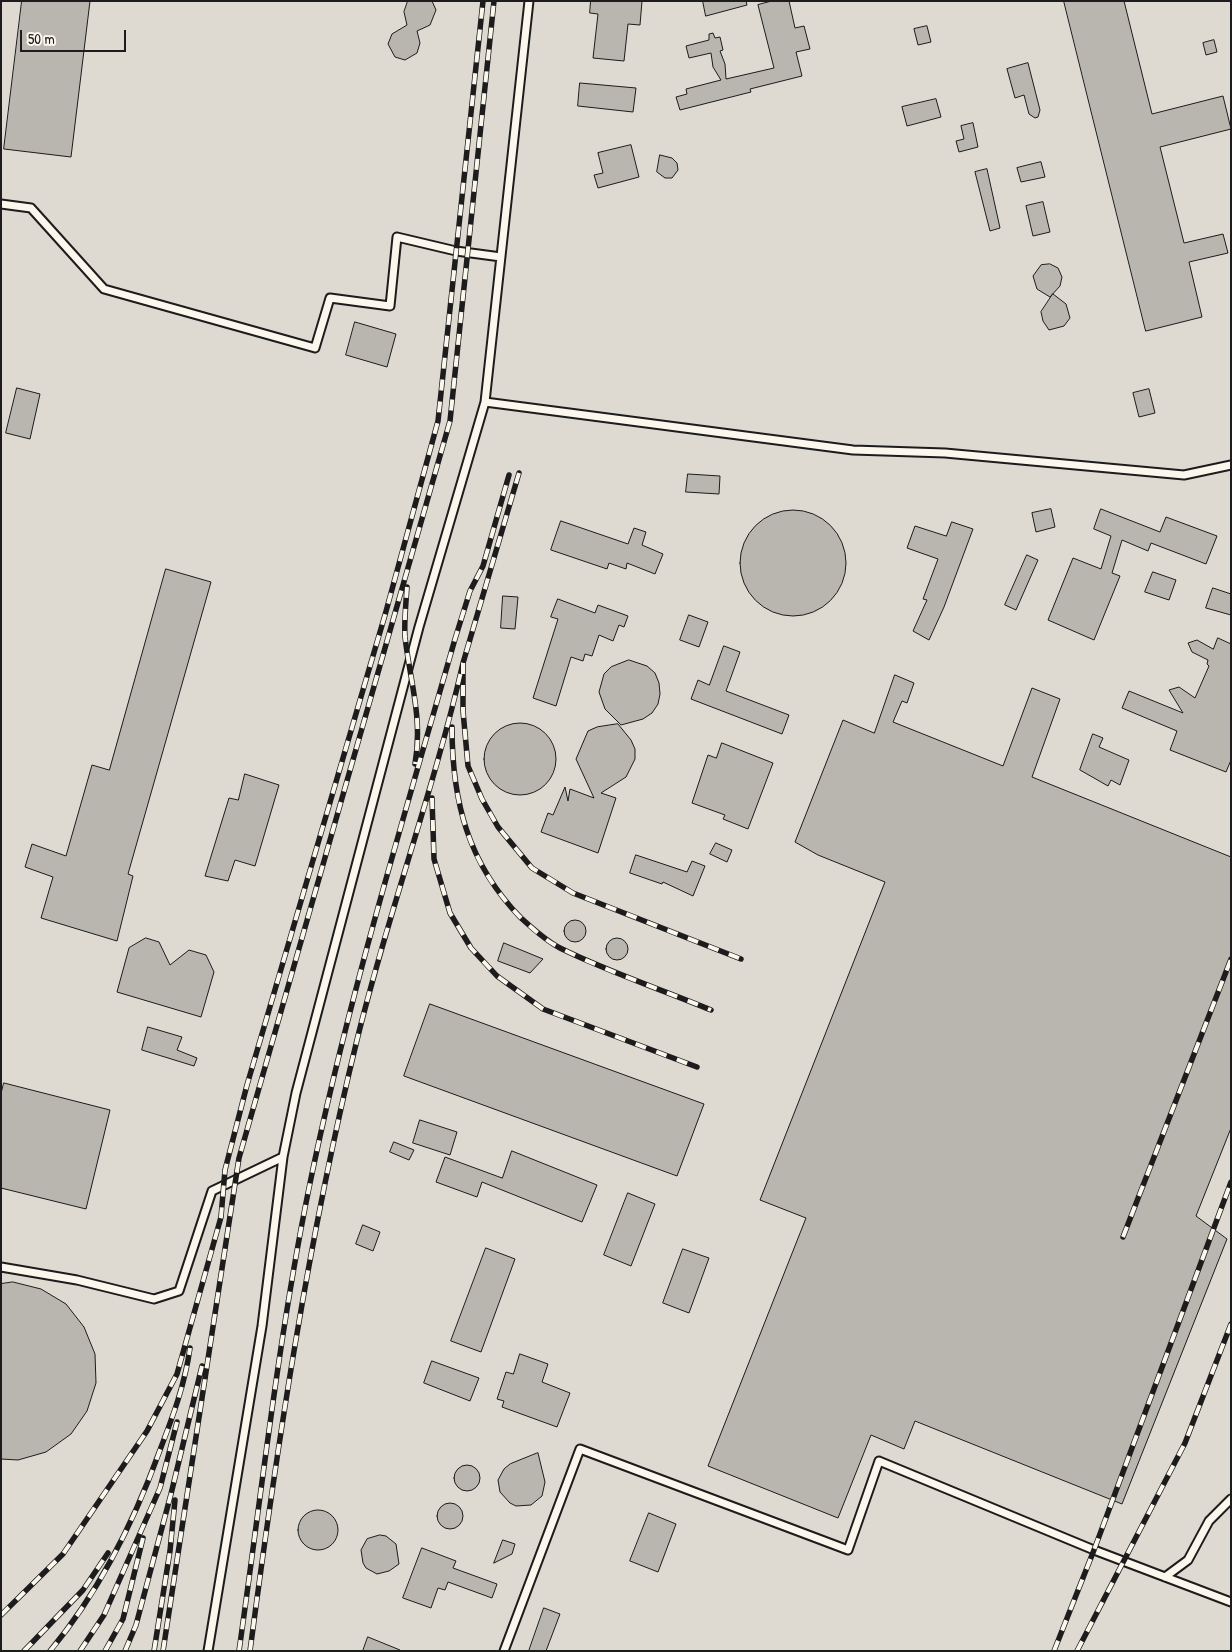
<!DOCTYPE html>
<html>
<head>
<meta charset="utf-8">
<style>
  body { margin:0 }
  #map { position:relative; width:1232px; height:1652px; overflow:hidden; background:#eeeadf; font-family:"Patrick Hand",sans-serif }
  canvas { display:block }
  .frame { position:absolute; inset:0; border:2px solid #1c1c1c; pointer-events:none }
  .scale { position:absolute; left:20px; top:30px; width:106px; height:22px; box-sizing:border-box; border:2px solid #1c1c1c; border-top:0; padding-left:6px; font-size:15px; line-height:18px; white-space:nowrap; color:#1c1c1c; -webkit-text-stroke:4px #fbf7ec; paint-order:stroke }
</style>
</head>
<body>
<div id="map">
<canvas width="1232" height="1652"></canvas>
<div class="frame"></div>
<div class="scale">50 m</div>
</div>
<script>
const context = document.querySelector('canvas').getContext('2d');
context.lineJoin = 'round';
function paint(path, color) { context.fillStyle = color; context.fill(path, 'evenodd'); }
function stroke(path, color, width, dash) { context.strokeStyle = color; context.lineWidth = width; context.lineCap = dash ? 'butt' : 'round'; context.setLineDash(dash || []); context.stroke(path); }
const built = new Path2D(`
  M1,1H1231V1651H1Z`);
const building = new Path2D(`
  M22,1H90L71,157L4,149Z
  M408,1H432L436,10L430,25L417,31L420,43L417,53L405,60L395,57L388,44L392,34L407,25L404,12Z
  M591,1H642L640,25L628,24L624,61L593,58L598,14L590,13Z
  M703,1H746L747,5L706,16Z
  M772,1H789L795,28L804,26L810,49L796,52L802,76L750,89L751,92L680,110L676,97L687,94L686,89L721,80L713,67L711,53L689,58L686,46L709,40V34L713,33L715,38L720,37L723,50L720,51L725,64L726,79L774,68L758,5Z
  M1064,1H1124L1152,114L1223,96L1231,129L1160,147L1184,243L1223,234L1228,253L1189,262L1202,317L1146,331Z
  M927,26L931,42L918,45L914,29Z
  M1214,40L1217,52L1206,55L1203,43Z
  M1028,63L1040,110L1038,117L1035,118L1029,114L1024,95L1015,98L1007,69Z
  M580,83L636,88L633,112L578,106Z
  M936,99L941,117L907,126L902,107Z
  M973,123L978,147L959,152L956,141L964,139L961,126Z
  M631,145L639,177L598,188L594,175L603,173L598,153Z
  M660,155L672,158L677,163L678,170L672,178H665L657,172Z
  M1041,162L1045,177L1021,182L1017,168Z
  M987,169L1000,228L990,231L975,172Z
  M1043,202L1050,232L1033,236L1026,206Z
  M1050,264L1058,268L1062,277L1060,286L1050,297L1037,289L1033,276L1041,265Z
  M1053,294L1066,304L1070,318L1064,326L1049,330L1043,321L1041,312Z
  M355,322L396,334L387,367L346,355Z
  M17,388L40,394L30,439L6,433Z
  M1149,389L1155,413L1139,417L1133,393Z
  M688,474L720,476L719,494L686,492Z
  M1051,509L1055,527L1036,532L1032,513Z
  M1101,509L1160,532L1166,517L1217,536L1206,564L1151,543L1148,551L1122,540L1112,573L1120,576L1094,640L1048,620L1073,558L1101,569L1111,536L1094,529Z
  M740 563a53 53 0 1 1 106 0a53 53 0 1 1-106 0Z
  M561,521L628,544L634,528L646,532L642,545L663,554L655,574L627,563L626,569L609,563L607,569L551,550Z
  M952,522L973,529L944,607L929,640L913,631L927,600L923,599L938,559L907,548L915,526L946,536Z
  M1027,555L1038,560L1016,610L1005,605Z
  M166,569L211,582L128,874L133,876L117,941L41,918L53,877L25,867L32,844L66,856L92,765L109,770Z
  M1153,572L1176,580L1169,600L1145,592Z
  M1213,588L1231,594V615L1206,608Z
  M503,596L518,597L515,629L501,628Z
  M558,599L595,613L598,605L628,616L624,627L619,625L613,641L599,635L592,656L585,654L583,661L571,657L556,706L533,698L558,619L551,617Z
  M689,615L708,622L699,647L680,640Z
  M1218,638L1231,644V760L1226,772L1170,750L1177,731L1122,708L1129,691L1183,713L1169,690L1179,687L1195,698L1209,666L1207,664L1208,660L1192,652L1188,643L1197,640L1213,649Z
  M724,646L740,652L726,691L789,715L782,734L691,699L698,680L709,685Z
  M629,660L647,666L655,673L659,683L660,694L658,704L652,713L643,719L621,725L605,709L599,692L604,674L611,667Z
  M895,675L914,683L907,703L902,701L893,722L1003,766L1032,688L1060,699L1032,777L1231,857V1128L1196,1216L1227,1239L1122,1504L915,1421L904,1449L871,1435L838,1518L708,1466L806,1218L760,1200L885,882L818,855L795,842L843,720L874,733Z
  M484 759a36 36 0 1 1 72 0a36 36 0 1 1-72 0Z
  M618,724L631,740L635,749V759L626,777L601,793L616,798L598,853L541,832L548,813L553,815L565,787L568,801L570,789L594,798L576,759L588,731L597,727Z
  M1093,734L1103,738L1099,747L1129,760L1120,785L1111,780L1108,786L1080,770Z
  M722,743L773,763L748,829L723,819L725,815L692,803L708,755L716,758Z
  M245,774L279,785L255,866L235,860L228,881L205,876L229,798L238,800Z
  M716,843L732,850L727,862L710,854Z
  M636,855L687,872L692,861L705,866L693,896L663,882L662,884L630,873Z
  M564 931a11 11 0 1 1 22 0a11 11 0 1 1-22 0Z
  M146,938L159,942L170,965L189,950L206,955L214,972L201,1017L117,992L129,948Z
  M606 949a11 11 0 1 1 22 0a11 11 0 1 1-22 0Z
  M504,943L543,959L530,973L498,961Z
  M430,1004L704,1104L677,1176L404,1076Z
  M148,1027L182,1037L177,1050L197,1058L194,1066L142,1050Z
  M4,1083L110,1110L86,1209L1,1188V1094Z
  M420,1120L457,1132L450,1155L413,1143Z
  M394,1142L414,1150L409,1160L390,1152Z
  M512,1151L597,1185L582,1222L482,1182L477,1197L436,1182L445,1157L502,1178Z
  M628,1193L655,1204L631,1266L604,1255Z
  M363,1225L380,1232L373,1251L356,1244Z
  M486,1248L515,1259L481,1352L451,1341Z
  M683,1249L709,1258L689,1313L663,1303Z
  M13,1282L41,1289L66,1304L84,1327L95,1354L96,1383L87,1411L71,1434L46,1452L18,1460L1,1459V1284Z
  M520,1354L548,1364L542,1382L570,1393L557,1427L502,1407L504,1401L497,1399L506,1372L513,1374Z
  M432,1361L479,1378L470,1401L424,1383Z
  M538,1453L545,1482L542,1496L531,1505L516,1506L510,1503L500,1492L498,1480L504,1469L510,1464Z
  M454 1478a13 13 0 1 1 26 0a13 13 0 1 1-26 0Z
  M437 1516a13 13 0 1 1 26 0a13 13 0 1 1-26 0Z
  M298 1530a20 20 0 1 1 40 0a20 20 0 1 1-40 0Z
  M649,1513L676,1524L658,1572L630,1561Z
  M380,1535L386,1536L396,1544L399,1564L389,1571L377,1574L366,1568L363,1563L361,1550L367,1539Z
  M503,1540L515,1544L512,1554L494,1563Z
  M422,1548L456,1561L453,1568L497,1584L492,1598L448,1582L445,1590L438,1588L431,1608L403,1598Z
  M544,1608L560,1614L546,1651H529Z
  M368,1637L400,1650V1651H363Z`);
const service = new Path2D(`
  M1,204L31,208L104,289L315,348L330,298L390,306L397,237L456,251L501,257
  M485,402L853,450L945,453L1184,475L1231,465
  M1,1267L77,1280L154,1299L179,1291L212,1191L283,1157
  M1165,1577L1188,1560L1209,1521L1231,1499
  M208,1651L262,1326L283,1157L296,1093L419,627L485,402L529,1
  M504,1651L580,1449L848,1550L879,1461L1094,1550L1231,1602`);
const rail = new Path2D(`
  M519,473L463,663V711L468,766L482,799L498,827L532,868L573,893L741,959
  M407,587C406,603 404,621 405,637C410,681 423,718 415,764
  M452,727C452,801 468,864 521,918C532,928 546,941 560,948C606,971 663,990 711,1010
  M432,798L434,859L450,913L471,948L497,976L543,1009L697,1067
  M1123,1237L1231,959
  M1,1615L63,1554L147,1431L177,1374L221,1217L225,1170L247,1085L385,615L438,421L483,1
  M24,1651L83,1590L108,1553
  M50,1651C99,1592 134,1522 160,1450C173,1416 185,1384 190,1348
  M80,1651L104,1615L160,1488L177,1422
  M105,1651L123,1619L143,1538
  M125,1651L136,1625L171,1494L202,1366
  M154,1651L170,1551L175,1500
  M163,1651L239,1158L450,421L494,1
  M239,1651C261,1497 278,1340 309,1188C347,1002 403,821 455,639L470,591L483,566L509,475
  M250,1651C277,1446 308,1240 357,1040C388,913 434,790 463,663
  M1054,1651L1094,1550L1231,1182
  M1077,1651L1185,1443L1231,1324`);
paint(built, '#dedad1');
paint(building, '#b9b6af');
stroke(building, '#1c1c1c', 1);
stroke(service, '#1c1c1c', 11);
stroke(service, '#fbf7ec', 7);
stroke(rail, '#1c1c1c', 5.5);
stroke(rail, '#fbf7ec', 4, [11]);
</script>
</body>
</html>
